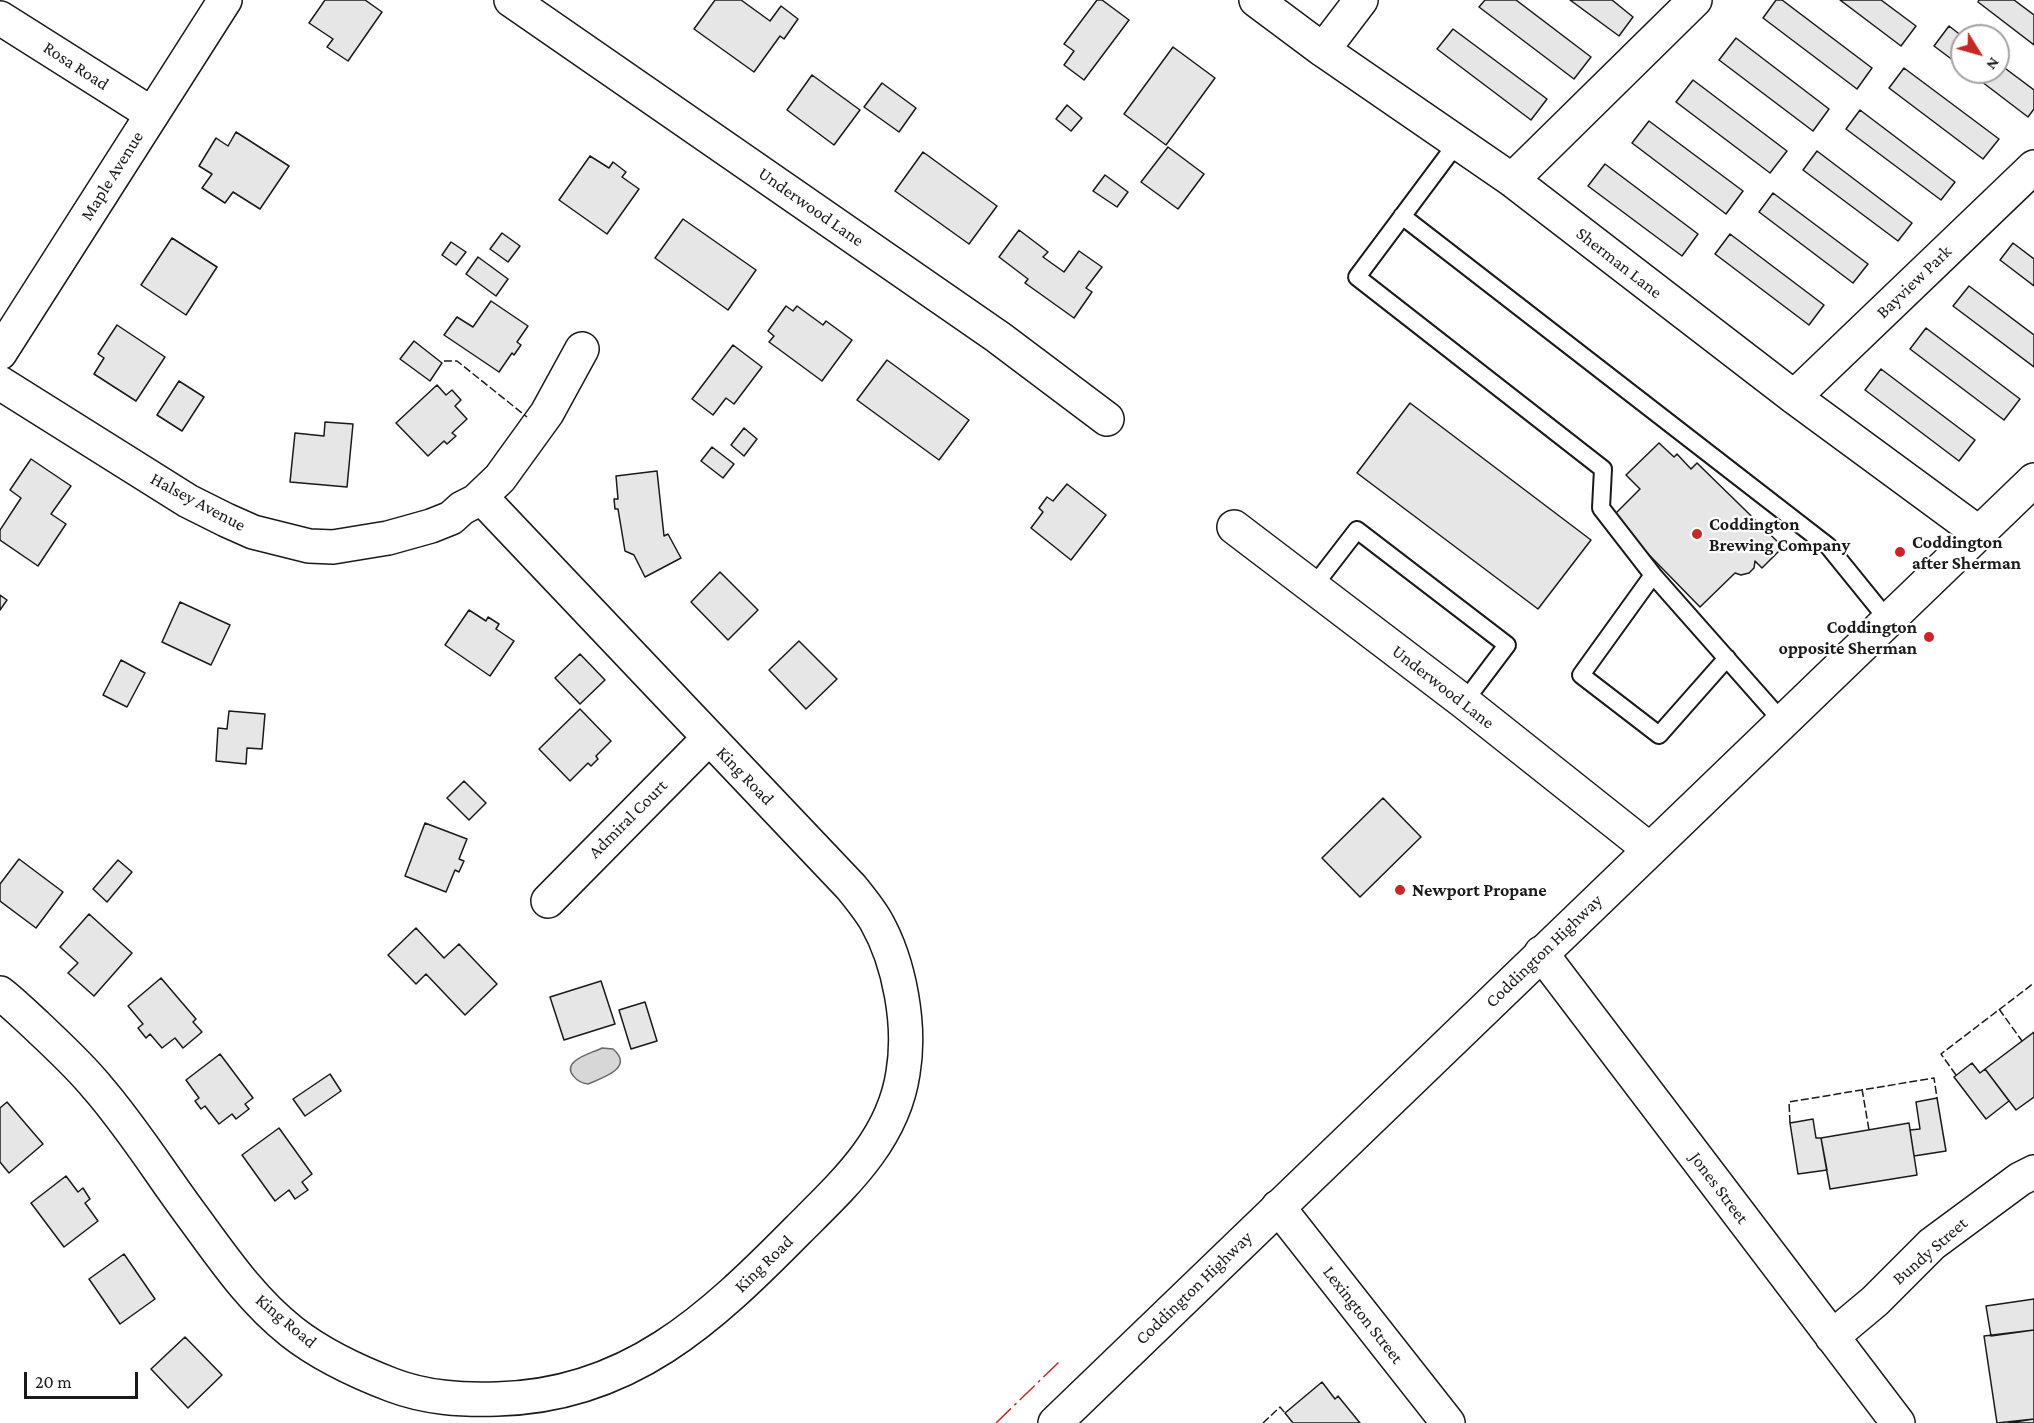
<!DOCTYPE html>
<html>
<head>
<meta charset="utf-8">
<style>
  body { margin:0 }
  #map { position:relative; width:2034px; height:1423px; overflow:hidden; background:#fff; font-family:"Crimson Pro",serif }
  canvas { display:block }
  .north { position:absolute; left:1950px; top:24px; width:60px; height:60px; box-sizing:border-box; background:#fff; border:2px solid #a3a3a3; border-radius:50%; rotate:127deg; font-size:16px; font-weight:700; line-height:24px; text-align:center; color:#1a1a1a }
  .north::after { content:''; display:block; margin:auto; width:21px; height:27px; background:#c62828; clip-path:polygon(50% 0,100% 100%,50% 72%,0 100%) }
  .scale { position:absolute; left:24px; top:1372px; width:114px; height:27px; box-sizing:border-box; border:3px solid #1a1a1a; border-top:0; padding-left:8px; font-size:18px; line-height:21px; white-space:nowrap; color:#1a1a1a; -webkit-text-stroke:4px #fff; paint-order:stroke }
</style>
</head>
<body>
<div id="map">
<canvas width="2034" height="1423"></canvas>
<div class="north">N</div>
<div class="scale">20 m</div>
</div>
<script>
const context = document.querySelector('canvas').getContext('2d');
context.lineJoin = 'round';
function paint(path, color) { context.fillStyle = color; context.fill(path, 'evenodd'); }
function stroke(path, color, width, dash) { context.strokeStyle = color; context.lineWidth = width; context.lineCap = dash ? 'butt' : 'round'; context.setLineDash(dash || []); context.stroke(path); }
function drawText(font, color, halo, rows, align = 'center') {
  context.font = font + ' "Crimson Pro",serif'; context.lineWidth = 4.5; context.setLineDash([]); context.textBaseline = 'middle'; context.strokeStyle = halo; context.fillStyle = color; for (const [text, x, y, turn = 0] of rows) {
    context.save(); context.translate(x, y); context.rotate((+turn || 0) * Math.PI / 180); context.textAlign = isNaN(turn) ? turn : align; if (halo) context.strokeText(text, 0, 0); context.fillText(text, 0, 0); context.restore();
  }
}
const water = new Path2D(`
  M602,1048L613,1049C635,1068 602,1078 588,1084C578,1083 563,1071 575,1061C582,1055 594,1052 602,1048Z`);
const building = new Path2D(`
  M325,0H365L382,12L348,61L327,47L333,39L309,23Z
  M715,0H741L770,21L781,6L798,19L784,39L780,36L754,72L694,29Z
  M1097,0H1102L1129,20L1084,80L1064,65L1074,51L1064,44Z
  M1485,0H1516L1591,57L1574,79L1479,7Z
  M1570,0H1612L1633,17L1619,36Z
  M1776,0H1782L1872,68L1857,89L1763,18Z
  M1840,0H1881L1916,26L1901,46Z
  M1979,0H2014L2034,15V45L1978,2Z
  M1949,26L1962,36V67L1934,46Z
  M1453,29L1547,99L1531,120L1437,49Z
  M1736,38L1829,109L1813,131L1719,60Z
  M1173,47L1215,78L1166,145L1124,114Z
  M1998,63L2034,90V109L2028,117L1969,72H1998Z
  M1904,68L1999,139L1983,159L1889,88Z
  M812,75L860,110L834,145L787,110Z
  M1693,80L1787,151L1770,173L1676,102Z
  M882,83L916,108L899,132L864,107Z
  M1067,105L1082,118L1071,131L1056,119Z
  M1860,110L1955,182L1941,200L1846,129Z
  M1649,121L1743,191L1726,214L1632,143Z
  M236,132L289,166L260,209L233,192L225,203L202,188L212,174L199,166L216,138L228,146Z
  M1168,147L1204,174L1178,209L1141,182Z
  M1817,151L1912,223L1898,241L1803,170Z
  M923,152L997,206L969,244L895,191Z
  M590,156L609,168L613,162L626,172L622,177L639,189L607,234L559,200Z
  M1605,164L1698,234L1682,256L1588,186Z
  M1105,175L1128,192L1117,207L1093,191Z
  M1773,193L1868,264L1853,283L1759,212Z
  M683,219L756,270L728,310L655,258Z
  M1019,230L1048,252L1043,257L1064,272L1079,251L1102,267L1086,288L1092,292L1074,318L1025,283L1028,279L999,257Z
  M502,233L520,246L508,262L490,249Z
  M1730,234L1824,305L1809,325L1715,254Z
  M172,238L217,267L186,315L141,285Z
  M451,242L466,252L456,265L442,255Z
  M2013,243L2034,259V286L2000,260Z
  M478,257L508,279L496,296L466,274Z
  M1969,286L2034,335V367L1953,306Z
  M491,301L528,326L517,342L521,345L514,355L512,353L499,372L444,335L457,317L473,327Z
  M786,306L793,311L797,306L823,325L826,321L852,340L822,381L769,342L774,336L768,331Z
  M117,325L165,357L136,401L94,374L104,358L98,354Z
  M1926,328L2020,399L2004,420L1910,349Z
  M414,341L442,363L430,381L400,359Z
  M733,345L762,367L734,404L726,398L713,415L692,399Z
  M887,360L969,420L939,460L857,400Z
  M1881,369L1975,440L1959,461L1865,390Z
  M179,381L204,397L182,431L157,415Z
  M437,385L446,395L452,390L461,400L455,406L467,419L452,433L456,436L447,444L444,441L428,456L396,423Z
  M1410,403L1591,540L1538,609L1357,473Z
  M325,422L353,424L347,487L290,482L295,433L324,436Z
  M744,428L757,439L744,456L731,445Z
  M1659,443L1674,457L1677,454L1691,469L1697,463L1783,547L1762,568L1755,561L1754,568L1749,573L1741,575L1735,573L1700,607L1612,517L1640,489L1626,475Z
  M712,447L734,464L723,478L701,461Z
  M31,459L71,486L51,514L66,524L38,566L0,540V530L21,498L10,490Z
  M657,471L664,536L668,534L681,558L645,577L634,555L625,551L618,509H615L614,499H618L616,476Z
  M1067,484L1106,515L1071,560L1031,528L1043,512L1039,508L1047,497L1053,501Z
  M720,572L758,610L728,640L691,602Z
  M0,595L7,600L0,610Z
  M180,602L230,625L211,665L162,642Z
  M469,610L486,621L488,617L499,624L496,629L514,641L490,676L445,645Z
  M799,641L837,679L806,709L769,670Z
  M580,654L605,680L580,704L555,678Z
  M121,660L145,673L127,707L103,695Z
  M580,709L611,741L596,756L598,759L591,766L588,763L570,781L539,749Z
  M229,711L265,714L262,749L247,748L246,764L216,761L218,728L227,729Z
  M464,781L486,803L469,820L447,798Z
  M1383,798L1421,837L1360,897L1322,858Z
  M425,823L467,839L459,859L464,861L459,872L455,870L446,892L405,876Z
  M19,859L63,892L36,928L0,901V884Z
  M118,860L132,872L107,902L93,889Z
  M89,914L132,953L94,996L68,973L78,963L60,947Z
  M416,928L444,958L459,944L497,984L465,1015L426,974L416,984L388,955Z
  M161,978L196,1019L193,1022L202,1032L183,1048L175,1038L162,1048L150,1034L146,1038L138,1028L143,1024L128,1006Z
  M601,981L615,1024L564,1040L550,997Z
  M645,1002L657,1041L631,1049L619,1010Z
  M2034,1032V1097L2016,1110L1985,1069Z
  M220,1054L253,1098L245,1104L249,1109L236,1119L232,1114L219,1124L205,1106L201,1109L195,1101L199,1098L186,1080Z
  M1972,1063L1980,1073L1985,1069L2009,1101L1986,1119L1954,1077Z
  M330,1074L341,1091L305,1116L293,1099Z
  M1937,1098L1946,1151L1914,1156L1910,1130L1920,1129L1916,1102Z
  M7,1102L43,1144L9,1173L0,1162V1108Z
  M1813,1119L1816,1138H1821L1827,1170L1798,1174L1790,1123Z
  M1909,1123L1917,1175L1830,1189L1821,1138Z
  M279,1128L312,1174L302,1182L308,1190L295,1199L289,1190L275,1201L242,1155Z
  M66,1176L78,1192L83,1188L90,1199L85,1203L98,1221L64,1247L31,1203Z
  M124,1254L155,1299L120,1324L89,1279Z
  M2034,1299V1330L1991,1336L1986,1306Z
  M2034,1330V1419L1997,1423L1984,1336Z
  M185,1337L222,1375L188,1408L151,1369Z
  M1322,1382L1335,1399L1338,1396L1360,1423H1293L1285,1413Z
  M2034,1419V1423H2009Z`);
const lane = new Path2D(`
  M1457,143L1357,277L1603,469L1601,508L1653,575L1782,721
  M1402,216L1828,546L1888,620
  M1653,575L1581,675L1659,735L1727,658
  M1313,587L1357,530L1507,645L1464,702`);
const street = new Path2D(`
  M511,0L998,337L1107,419
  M1256,0L1323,50L1512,180L1794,397L1979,533
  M0,18L152,114
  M1323,50L1361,0
  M1512,180L1695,0
  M0,383L188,501L226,520L253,532L309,546L333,547L388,538L431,526L451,518L462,508L476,501L500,478L547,413L582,349
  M1794,397L2034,167
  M1234,527L1464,702L1649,849
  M548,901L709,738
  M1541,953L1898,1423
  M0,993C13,1003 25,1015 37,1026C58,1046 79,1065 97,1087C131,1126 159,1171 190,1213C221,1255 250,1299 292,1332C320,1354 358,1372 392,1385C426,1398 461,1400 497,1399C629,1396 710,1319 798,1230C844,1184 893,1140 903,1073C911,1026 900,963 876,921C869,909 860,898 851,887L481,497
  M1278,1207L1448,1423
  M1832,1337L1875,1301L1932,1244L2020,1179L2034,1172`);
const secondary = new Path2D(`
  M0,353L225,0`);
const highway = new Path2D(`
  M1055,1423L2034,480`);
const fence = new Path2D(`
  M444,361H457L527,417
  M1999,1009L2022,1041
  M1956,1075L1941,1054L2034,983
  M1862,1089L1869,1130
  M1790,1123L1789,1102L1934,1078L1937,1098
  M1263,1423L1280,1407L1285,1413`);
const power = new Path2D(`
  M996,1423L1060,1361`);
const markers = [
  [1697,534,6,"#c62828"],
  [1900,552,6,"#c62828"],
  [1929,637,6,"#c62828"],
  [1400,890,6,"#c62828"]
];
const streetNames = [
  ["Rosa Road",76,66,33],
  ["Maple Avenue",112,176,-58],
  ["Underwood Lane",811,207,35],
  ["Sherman Lane",1619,263,38],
  ["Bayview Park",1914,282,-44],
  ["Halsey Avenue",198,502,28],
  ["Underwood Lane",1443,687,38],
  ["King Road",745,776,46],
  ["Admiral Court",628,819,-45],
  ["Coddington Highway",1544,951,-44],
  ["Jones Street",1719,1188,53],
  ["Bundy Street",1930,1251,-41],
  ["King Road",764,1264,-44],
  ["Coddington Highway",1194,1288,-44],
  ["Lexington Street",1363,1315,52],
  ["King Road",286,1321,40]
];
const poiNames = [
  ["Coddington",1709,524],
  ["Brewing Company",1709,545],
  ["Coddington",1912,542],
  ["after Sherman",1912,563],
  ["Coddington",1917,627,"right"],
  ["opposite Sherman",1917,648,"right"],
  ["Newport Propane",1412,890]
];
paint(water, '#d7d7d7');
stroke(water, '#6a6a6a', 1.5);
paint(building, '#e6e6e6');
stroke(building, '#1a1a1a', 1.5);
stroke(lane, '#1a1a1a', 20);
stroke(street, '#1a1a1a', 36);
stroke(secondary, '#1a1a1a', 36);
stroke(highway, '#1a1a1a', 36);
stroke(lane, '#fff', 16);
stroke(street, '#fff', 33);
stroke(secondary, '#fff', 33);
stroke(highway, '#fff', 33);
stroke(fence, '#1a1a1a', 1.5, [8, 3]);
stroke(power, '#c62828', 1.5, [21, 4.5, 3, 4.5]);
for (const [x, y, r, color] of markers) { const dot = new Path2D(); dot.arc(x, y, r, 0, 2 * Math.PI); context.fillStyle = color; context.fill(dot); stroke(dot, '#fff', 2); }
drawText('18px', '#1a1a1a', '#fff', streetNames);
drawText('bold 18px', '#1a1a1a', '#fff', poiNames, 'left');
</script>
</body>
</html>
